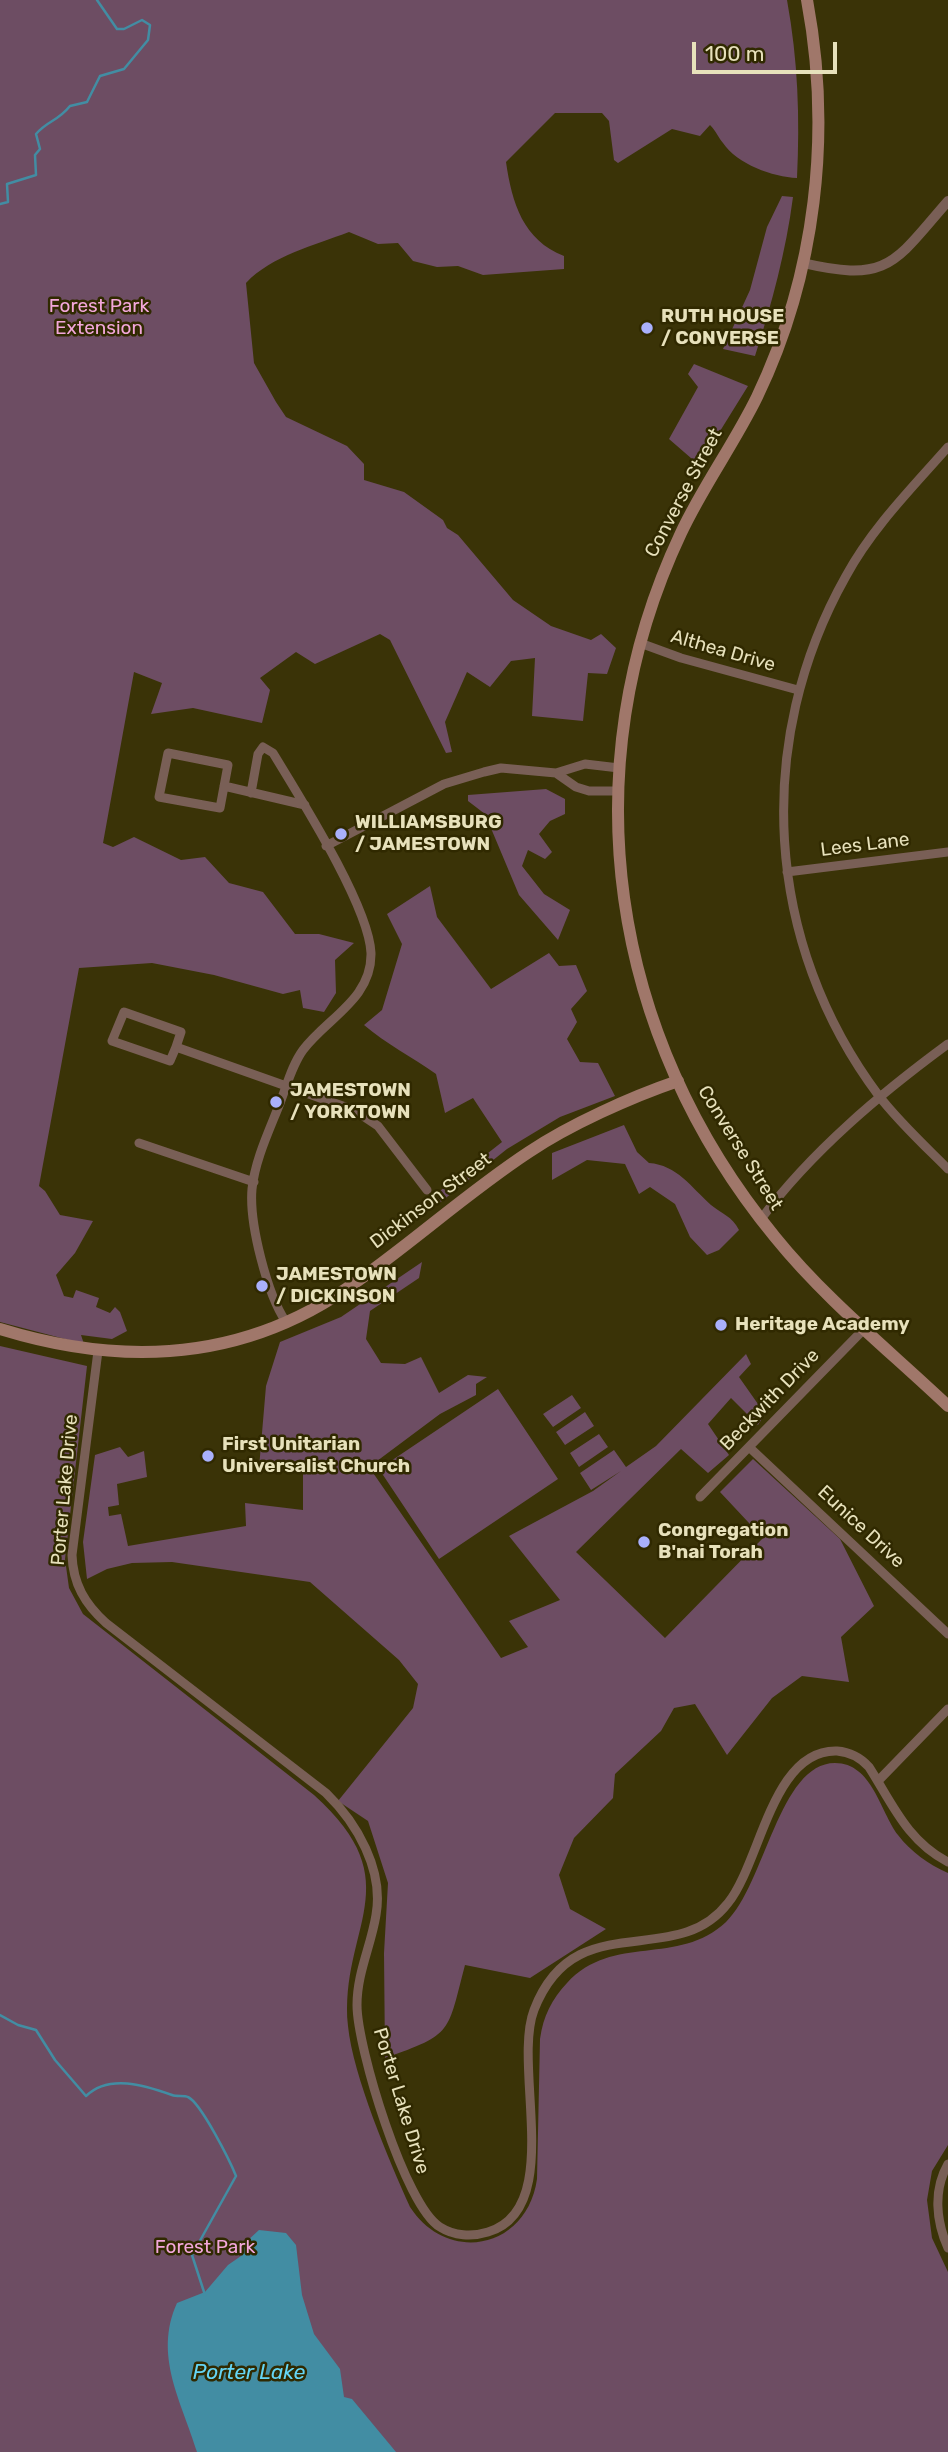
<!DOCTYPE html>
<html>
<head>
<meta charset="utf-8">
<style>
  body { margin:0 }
  #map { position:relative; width:948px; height:2452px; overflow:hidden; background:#3a3307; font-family:Rubik,sans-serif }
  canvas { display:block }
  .scale { position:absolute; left:692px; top:42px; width:145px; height:32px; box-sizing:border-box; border:4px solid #e7e1bb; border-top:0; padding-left:9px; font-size:21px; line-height:24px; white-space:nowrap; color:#e7e1bb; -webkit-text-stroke:5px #302900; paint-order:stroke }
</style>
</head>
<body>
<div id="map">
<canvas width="948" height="2452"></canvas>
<div class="scale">100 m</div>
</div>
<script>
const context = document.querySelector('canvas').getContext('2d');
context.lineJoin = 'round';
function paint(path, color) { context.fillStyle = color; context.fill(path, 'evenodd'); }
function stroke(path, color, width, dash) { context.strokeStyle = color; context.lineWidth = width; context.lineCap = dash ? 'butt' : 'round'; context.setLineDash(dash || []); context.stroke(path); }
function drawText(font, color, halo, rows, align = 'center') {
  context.font = font + ' Rubik,sans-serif'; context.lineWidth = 5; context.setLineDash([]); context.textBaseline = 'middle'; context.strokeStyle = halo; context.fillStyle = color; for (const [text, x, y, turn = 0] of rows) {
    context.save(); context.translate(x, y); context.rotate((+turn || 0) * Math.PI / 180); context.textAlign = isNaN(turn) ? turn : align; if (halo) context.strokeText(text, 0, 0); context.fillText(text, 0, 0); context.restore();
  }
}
const green = new Path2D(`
  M0,0H787C798,60 800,118 797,178C773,177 737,164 723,143C718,137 716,131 710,125L700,136L672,129L618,163L614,160L609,121L602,113H555L506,162C512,203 523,240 564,256V269L483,275L458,266L437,267L413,261L398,243L378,244L349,232C315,245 271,256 246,283L254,363L276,402L286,417L347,446L364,464V480L404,492L443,520L447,528L458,535L513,600L551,626L591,640L601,634L616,648L607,674L588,673L583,721L532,716L535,658L511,661L490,687L467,672L445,722L452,752L446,753L390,640L380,634L315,664L296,652L260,678L270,690L262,723L193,708L151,714L162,683L134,672L103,843L113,847L134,837L181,860L205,857L229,883L263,892L295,934H319L354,943L335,960L336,993L324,1012L303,1008L300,990L283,994L214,975L152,963L79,968L39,1186L45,1191L60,1215L93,1221L75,1253L56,1275L64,1296L73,1298L76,1290L99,1298L96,1307L110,1313L115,1307L120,1312L127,1331L112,1339L81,1335L84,1344L0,1322Z
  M782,196L793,197C786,251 772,303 755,356L723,349L750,290L767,227Z
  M694,364L748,386L699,465L669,439L698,387L688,374Z
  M546,789L565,799V814L550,821L539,834L552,852L545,859L528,850L522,866L544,894L570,910L558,940L519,895L485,814L468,801V795Z
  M430,886L437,917L491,989L549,953L559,966L576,965L587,991L571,1009L577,1022L567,1039L580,1062L598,1063L615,1096L560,1117L507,1149L437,1205L431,1198L502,1142L473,1098L445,1113L436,1074C412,1057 386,1044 364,1025L382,1010L402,944L387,914Z
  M624,1125L637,1152L649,1163C677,1165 691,1187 711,1205C722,1214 732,1216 739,1230L719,1250L707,1255L690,1237L675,1204L650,1187L639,1194L625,1164L587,1160L552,1180V1153Z
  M422,1262L419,1278L370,1311L366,1339L381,1363L405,1364L421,1357L439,1393L468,1375L487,1377L476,1384V1395L440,1414L369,1467L501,1658L528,1647L509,1621L560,1600L509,1536L593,1491L621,1471L591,1490L580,1473L614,1450L626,1467L656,1446L746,1354L751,1364L739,1377L765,1414L758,1425L731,1398L708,1424L729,1455L708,1473L681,1449L576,1552L665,1638L763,1538L720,1492L753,1459L840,1539L874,1606L841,1637L849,1682L802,1676L772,1698L727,1755L695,1704L674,1708L661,1731L615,1774L613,1798L574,1838L559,1875L570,1909L606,1929L530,1978L465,1965C447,2033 454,2034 385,2058L384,1953L388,1883L368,1821L338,1801L413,1708L418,1684L399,1660L310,1582L172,1562L132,1563L107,1569L87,1579L83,1542L95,1455L120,1447L128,1457L144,1451L147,1477L117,1484L119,1505L108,1507L109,1516L121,1514L128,1546L246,1526L245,1503L303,1510V1473L259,1468L266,1386L280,1342L341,1317Z
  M0,1346L87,1366L65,1559L69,1588L83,1614L314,1795C413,1884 339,1927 348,2026C353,2076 389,2160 410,2207C448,2265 527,2249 537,2179L540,2039C543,2016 552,1999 567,1983C613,1933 678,1967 726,1922C765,1885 779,1763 835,1763C872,1763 880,1811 898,1835C911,1852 928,1864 948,1873V2145L932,2171L927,2200L932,2238L948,2272V2452H0Z
  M498,1389L558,1479L439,1559L379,1469Z
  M572,1395L581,1408L553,1427L543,1414Z
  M585,1412L594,1426L565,1445L556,1432Z
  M599,1434L608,1447L579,1467L570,1453Z`);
const water = new Path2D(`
  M259,2230L286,2233L296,2245L302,2295L314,2334L340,2369L344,2397L352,2399L396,2452H197C182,2402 153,2356 177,2303L205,2292L228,2265L241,2256L246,2242Z`);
const stream = new Path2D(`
  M0,204L8,202L7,184L36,175L35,155L40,149L36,134C48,120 57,122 70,106L87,102L100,76L124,69L148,40L150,25L142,20L124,29H117L97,0
  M0,2015L18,2025L36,2030L55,2060L86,2096C109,2074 144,2085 172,2095C177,2097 184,2095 188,2097C201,2103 230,2161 236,2176L192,2255L205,2295`);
const minor = new Path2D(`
  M948,447C912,488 872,528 846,576C753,741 764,943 879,1096C899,1122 924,1145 948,1169
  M640,643L681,658L798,690
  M168,753L228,765L220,808L159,797Z
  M556,773L585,764L619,768
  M224,786L305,805
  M251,793L258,754L263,747L273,753C299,796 369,906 371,953C372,999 327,1018 303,1050C292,1065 287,1085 280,1103C269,1131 255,1160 252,1189C249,1223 267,1294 286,1322
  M326,846L444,784L484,772L501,768L556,773L576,787L589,791H618
  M787,872L948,852
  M176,1047L181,1032L124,1012L112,1041L170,1061L176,1047L354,1110L378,1126L427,1190
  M139,1143L254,1182
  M761,1219C812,1151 880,1094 948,1044
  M98,1351L72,1555C73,1584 85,1604 106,1623L326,1793C357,1823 384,1870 376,1915C371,1946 357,1973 357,2005C357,2047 405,2206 440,2227C454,2236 472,2237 488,2232C565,2209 512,2067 534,2010C575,1903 675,1972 728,1903C761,1862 772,1749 837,1751C850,1752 860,1757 869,1767C892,1803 907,1841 948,1862
  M749,1447L948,1634
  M700,1497L865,1328
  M878,1781L948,1709
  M948,2164C933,2190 936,2221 948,2248`);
const tertiary = new Path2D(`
  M803,263C889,283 894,263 948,201`);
const secondary = new Path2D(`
  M807,0C832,133 816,274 757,397C734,444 703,486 681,533C569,770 610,1036 775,1237C825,1299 890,1351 948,1406
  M0,1329C120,1366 239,1362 346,1289C409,1246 465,1194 529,1152C569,1125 631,1097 678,1081`);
const markers = [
  [647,328,7,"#a9b0fc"],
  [341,834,7,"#a9b0fc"],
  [276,1102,7,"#a9b0fc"],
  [262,1286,7,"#a9b0fc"],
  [721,1325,7,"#a9b0fc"],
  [208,1456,7,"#a9b0fc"],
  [644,1542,7,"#a9b0fc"]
];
const parkNames = [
  ["Forest Park",99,307],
  ["Extension",99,329],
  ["Forest Park",205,2248]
];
const poiNames = [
  ["RUTH HOUSE",661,317],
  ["/ CONVERSE",661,339],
  ["WILLIAMSBURG",355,823],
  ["/ JAMESTOWN",355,845],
  ["JAMESTOWN",290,1091],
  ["/ YORKTOWN",290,1113],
  ["JAMESTOWN",276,1275],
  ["/ DICKINSON",276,1297],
  ["Heritage Academy",735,1325],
  ["First Unitarian",222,1445],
  ["Universalist Church",222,1467],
  ["Congregation",658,1531],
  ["B'nai Torah",658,1553]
];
const streetNames = [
  ["Converse Street",684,493,-62],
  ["Althea Drive",723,651,16],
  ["Lees Lane",865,845,-7],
  ["Converse Street",740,1148,58],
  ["Dickinson Street",431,1201,-37],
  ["Beckwith Drive",770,1400,-46],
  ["Porter Lake Drive",65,1490,-85],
  ["Eunice Drive",861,1527,43],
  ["Porter Lake Drive",401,2101,73]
];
const waterNames = [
  ["Porter Lake",249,2373]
];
paint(green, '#6d4d63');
paint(water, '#428da3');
stroke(stream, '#428da3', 2.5);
stroke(minor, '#795f56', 9);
stroke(tertiary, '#795f56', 10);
stroke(secondary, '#a0776a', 12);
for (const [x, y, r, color] of markers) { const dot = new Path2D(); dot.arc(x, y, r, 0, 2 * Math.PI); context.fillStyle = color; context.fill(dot); stroke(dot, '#302900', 2.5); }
drawText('19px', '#f3a7db', '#302900', parkNames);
drawText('bold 19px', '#e7e1bb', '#302900', poiNames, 'left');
drawText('19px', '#e7e1bb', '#302900', streetNames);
drawText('italic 21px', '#65d5f4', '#302900', waterNames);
</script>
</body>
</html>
